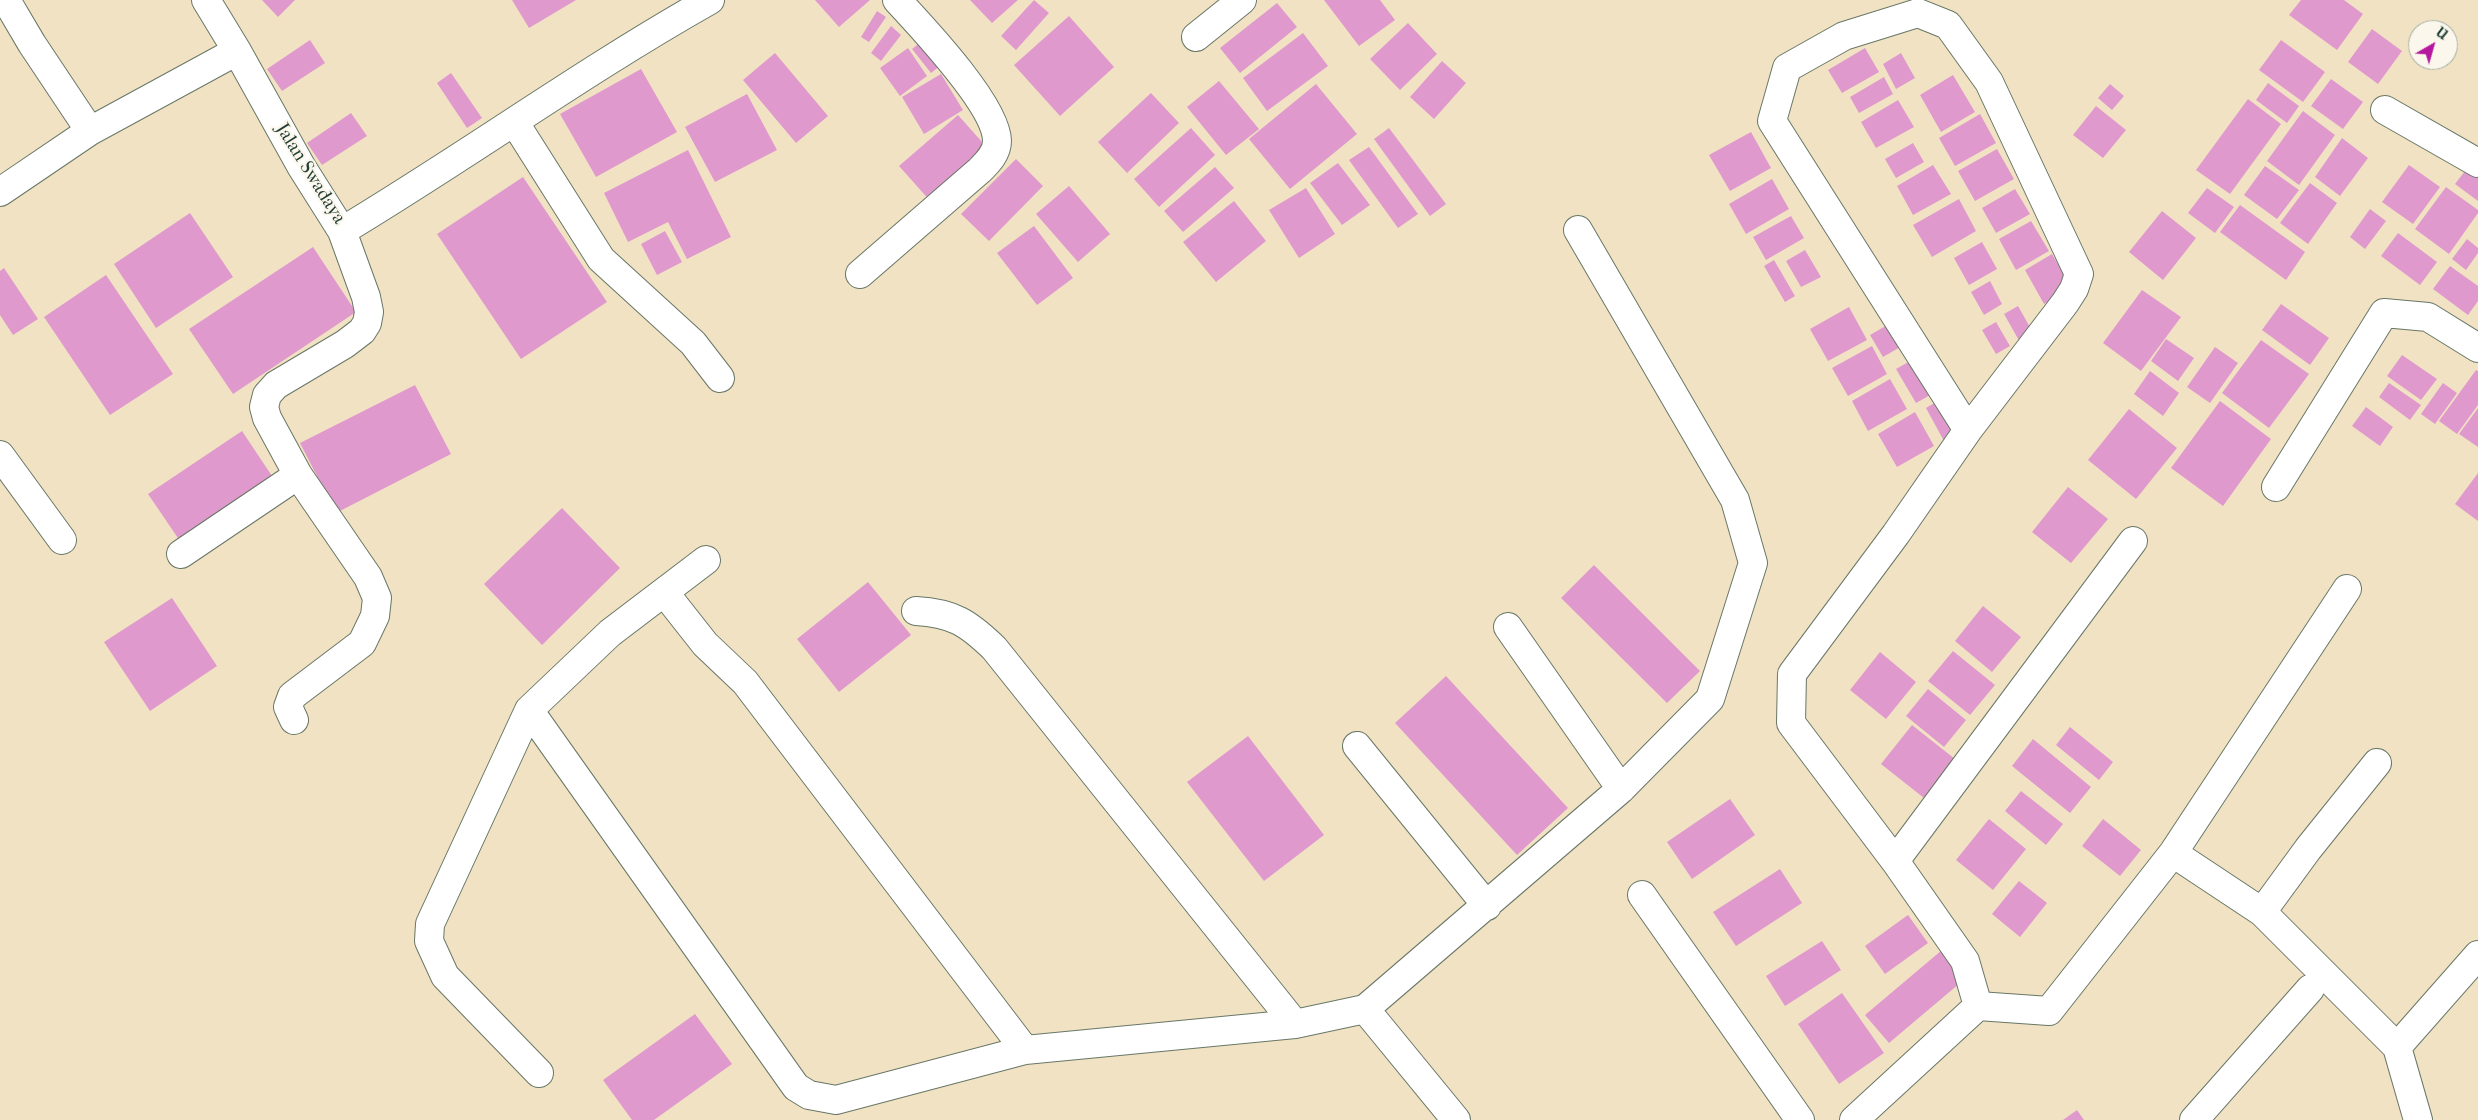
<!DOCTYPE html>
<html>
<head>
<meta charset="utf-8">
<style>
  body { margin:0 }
  #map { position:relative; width:2478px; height:1120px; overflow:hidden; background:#f1e2c4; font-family:"IM FELL French Canon",serif }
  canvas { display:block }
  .north { position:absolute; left:2408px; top:20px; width:50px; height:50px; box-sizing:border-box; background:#fbf7ec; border:1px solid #a3ada2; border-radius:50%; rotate:38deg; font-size:14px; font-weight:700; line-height:20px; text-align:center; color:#1f3d34 }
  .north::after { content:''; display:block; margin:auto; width:18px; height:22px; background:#b5179e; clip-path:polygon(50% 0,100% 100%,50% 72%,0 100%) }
</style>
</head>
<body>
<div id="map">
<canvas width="2478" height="1120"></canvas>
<div class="north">U</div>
</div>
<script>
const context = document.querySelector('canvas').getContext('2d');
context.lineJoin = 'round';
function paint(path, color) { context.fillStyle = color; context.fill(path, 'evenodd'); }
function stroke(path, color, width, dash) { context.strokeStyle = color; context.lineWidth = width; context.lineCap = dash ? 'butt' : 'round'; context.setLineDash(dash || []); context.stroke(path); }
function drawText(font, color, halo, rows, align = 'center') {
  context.font = font + ' "IM FELL French Canon",serif'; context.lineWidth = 4.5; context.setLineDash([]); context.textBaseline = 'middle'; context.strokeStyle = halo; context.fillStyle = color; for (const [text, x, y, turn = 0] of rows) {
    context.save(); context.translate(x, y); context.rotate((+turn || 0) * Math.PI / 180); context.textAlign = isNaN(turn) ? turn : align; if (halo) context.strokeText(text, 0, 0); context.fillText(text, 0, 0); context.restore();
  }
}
const building = new Path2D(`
  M262,0H295L278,17Z
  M512,0H576L529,28Z
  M815,0H870L839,27Z
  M970,0H1018L992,23Z
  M1034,0L1049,13L1016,50L1001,36Z
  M1324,0H1380L1395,20L1359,46Z
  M2301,0H2344L2363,14L2337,50L2289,15Z
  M1277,3L1297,27L1240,73L1220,48Z
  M877,11L886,17L869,42L861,37Z
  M1069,16L1114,67L1060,116L1014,65Z
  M1408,23L1437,54L1400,90L1370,59Z
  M891,26L901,35L881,61L871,53Z
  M2372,29L2402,51L2378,84L2348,62Z
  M1303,33L1328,66L1267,111L1243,78Z
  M927,37L946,61L931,73L912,49Z
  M310,40L325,63L282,91L267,69Z
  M2281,40L2325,72L2303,102L2259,70Z
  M908,48L927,76L900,96L880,68Z
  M1865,48L1879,72L1842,93L1828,70Z
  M775,53L828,116L796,143L743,80Z
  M1901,53L1915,78L1896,89L1883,64Z
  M1442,61L1466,83L1434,119L1410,97Z
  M641,69L677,132L596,177L560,114Z
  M451,73L482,118L467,128L437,83Z
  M941,74L963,110L924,134L902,97Z
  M1953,75L1975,112L1941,132L1920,95Z
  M1884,77L1893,94L1859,113L1850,97Z
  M2331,79L2363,102L2343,129L2311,106Z
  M1219,81L1259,129L1226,155L1187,107Z
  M2268,83L2299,106L2287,123L2256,100Z
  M1316,84L1357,134L1290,189L1249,139Z
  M2110,84L2124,96L2112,110L2098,98Z
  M1151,93L1179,123L1127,173L1098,142Z
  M747,94L777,150L715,182L685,127Z
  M2248,99L2281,124L2230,194L2196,170Z
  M1898,100L1914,127L1876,148L1861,122Z
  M2096,106L2126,130L2103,158L2073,135Z
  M2303,111L2335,135L2299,185L2267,161Z
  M351,113L367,136L322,165L307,143Z
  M1980,114L1996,143L1955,166L1939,138Z
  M958,115L991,152L932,203L899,166Z
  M1191,128L1215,155L1159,207L1134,179Z
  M1389,128L1446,204L1430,216L1374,139Z
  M1751,132L1771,168L1730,191L1709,155Z
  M2342,138L2368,158L2340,196L2315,177Z
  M1913,143L1924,162L1896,178L1885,159Z
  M1369,147L1418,214L1398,228L1349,160Z
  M1997,149L2014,179L1975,201L1958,171Z
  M688,150L731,237L687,259L668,222L628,242L604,193Z
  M1016,159L1043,186L989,241L961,214Z
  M1338,163L1370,205L1342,225L1310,183Z
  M2471,163L2478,168V201L2455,184Z
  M1933,165L1951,194L1913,215L1897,186Z
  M2409,165L2440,187L2413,224L2382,202Z
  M2265,166L2299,190L2277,219L2244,195Z
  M1215,167L1234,188L1183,232L1164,211Z
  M523,177L607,302L521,359L437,234Z
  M1772,179L1789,209L1746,234L1729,204Z
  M2310,183L2337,203L2308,244L2280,223Z
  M1069,186L1110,234L1078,262L1036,214Z
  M2446,187L2478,210V213L2449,254L2415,229Z
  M1306,188L1335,234L1299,258L1269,210Z
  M2207,188L2234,207L2215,233L2188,213Z
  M2015,189L2030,214L1996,233L1982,208Z
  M1959,199L1976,231L1932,257L1913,225Z
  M1234,201L1266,241L1216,282L1183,242Z
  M2240,205L2305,252L2286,280L2220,232Z
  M2370,209L2386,221L2365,249L2350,237Z
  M2162,211L2196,238L2163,280L2129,252Z
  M190,213L233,277L156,328L114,264Z
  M1791,216L1804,238L1766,260L1753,237Z
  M2031,221L2049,251L2016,270L1999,239Z
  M1034,226L1073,278L1037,305L997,253Z
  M665,231L682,262L657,275L641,244Z
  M2398,233L2437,262L2420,285L2381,256Z
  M2467,239L2478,248V253L2466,270L2452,259Z
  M1982,242L1997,269L1969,285L1954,258Z
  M313,247L356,312L233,394L189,329Z
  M1805,250L1821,277L1801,287L1786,261Z
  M2052,254L2072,288L2044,304L2025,270Z
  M1774,260L1795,296L1785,302L1764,266Z
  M2450,266L2478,286V301L2468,315L2433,289Z
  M4,268L38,319L13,335L0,315V271Z
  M106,275L173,374L110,415L44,317Z
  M1990,281L2002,304L1984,315L1971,292Z
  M2142,290L2181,317L2141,371L2103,343Z
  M2281,304L2329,338L2310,365L2262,330Z
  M2018,306L2035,336L2021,344L2004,314Z
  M1849,307L1867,340L1828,361L1810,329Z
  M1896,320L1909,342L1883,357L1870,335Z
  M1996,322L2010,346L1996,354L1982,330Z
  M2166,339L2194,358L2178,381L2151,361Z
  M2261,340L2309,374L2269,428L2222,393Z
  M1872,346L1887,374L1848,396L1832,368Z
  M2215,347L2238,363L2210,403L2187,387Z
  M2402,355L2437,379L2421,400L2387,376Z
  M1919,356L1939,390L1916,403L1896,369Z
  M2476,370L2478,371V405L2457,434L2439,421Z
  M2150,371L2179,393L2163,416L2134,394Z
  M1890,379L1907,409L1868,431L1852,401Z
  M2389,383L2421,405L2410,420L2379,397Z
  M2443,383L2457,393L2435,424L2421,414Z
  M415,385L451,454L336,513L300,443Z
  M1941,399L1960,432L1944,441L1926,408Z
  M2220,401L2271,439L2223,506L2171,468Z
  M2366,407L2393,427L2380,446L2352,426Z
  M2478,408V447L2459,434Z
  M2129,409L2177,448L2136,499L2088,460Z
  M1915,412L1934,446L1897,467L1878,434Z
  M242,431L276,482L182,544L148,494Z
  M2478,473V521L2455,504Z
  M2068,487L2108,519L2071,563L2032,532Z
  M562,508L620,568L542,645L484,584Z
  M1594,565L1700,671L1667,703L1561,598Z
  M868,582L911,635L839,692L797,639Z
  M172,598L217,666L150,711L104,642Z
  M1983,606L2021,637L1992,672L1955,641Z
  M1953,651L1995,685L1970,715L1928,681Z
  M1880,652L1916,682L1886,719L1850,690Z
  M1446,676L1568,808L1517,855L1395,723Z
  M1928,689L1966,720L1944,747L1906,716Z
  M1912,725L1955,759L1924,798L1881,764Z
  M2070,727L2113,762L2099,780L2056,745Z
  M1248,736L1324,835L1264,881L1187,782Z
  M2033,739L2091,787L2070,813L2012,766Z
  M2021,791L2063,824L2046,845L2005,811Z
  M1730,799L1755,835L1692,879L1667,842Z
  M1989,819L2026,849L1993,890L1956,860Z
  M2103,819L2141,850L2120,876L2082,846Z
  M1780,869L1802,903L1736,946L1713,912Z
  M2019,881L2047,903L2020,937L1992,914Z
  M1908,915L1928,943L1885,974L1865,946Z
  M1822,941L1841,970L1785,1006L1766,976Z
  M1942,950L1966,978L1889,1043L1865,1015Z
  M1842,993L1884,1053L1839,1084L1798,1024Z
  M695,1014L732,1064L654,1120H632L603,1080Z
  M2077,1110L2084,1120H2063Z`);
const minor = new Path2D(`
  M6,0L32,44L90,131L237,51L301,166L342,231C467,156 584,71 710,0
  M206,0L237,51
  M1196,37L1242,0
  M2385,110L2478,163
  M515,123L601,259L693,343L720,378
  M0,192L90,131
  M860,274L980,170C988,162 997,153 997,141C997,106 922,27 897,0
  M0,455L62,540
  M2276,487L2384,313L2428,317L2478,348
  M181,554L298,475
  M664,592L705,644L745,682L1025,1050
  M916,611C953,613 968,623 994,648L1295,1024
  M1508,627L1621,789
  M529,710L796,1087L809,1095L836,1100L1025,1050L1295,1024L1365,1009L1621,789L1710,699L1753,563L1735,500L1578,230
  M294,720L288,707L292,696L362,643L375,616L377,598L368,577L298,475L267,418L264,407L267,395L276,385L345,344L362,331L367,323L369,312L366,297L342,231
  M1357,746L1487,906
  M2173,853L2262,912L2397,1047L2418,1120
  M1895,861L2133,541
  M1642,895L1800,1120
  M2262,912L2308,849L2377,763
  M1978,1006L2049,1011L2173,853L2347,589
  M1365,1009L1456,1120
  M2397,1047L2478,955
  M539,1073L445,976L429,941L430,924L529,710L610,633L706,560
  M1854,1120L1978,1006L1965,961L1895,861L1791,723L1792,674L1896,534L1968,430L2065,303L2074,289L2079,274L1989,82L1948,25L1918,13L1844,36L1787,68L1772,121L1968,430
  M2194,1120L2310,989`);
const streetNames = [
  ["Jalan Swadaya",310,174,58]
];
paint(building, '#e099cd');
stroke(minor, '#687766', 30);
stroke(minor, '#fff', 28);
drawText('19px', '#1f3d34', '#fbf7ec', streetNames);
</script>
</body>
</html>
